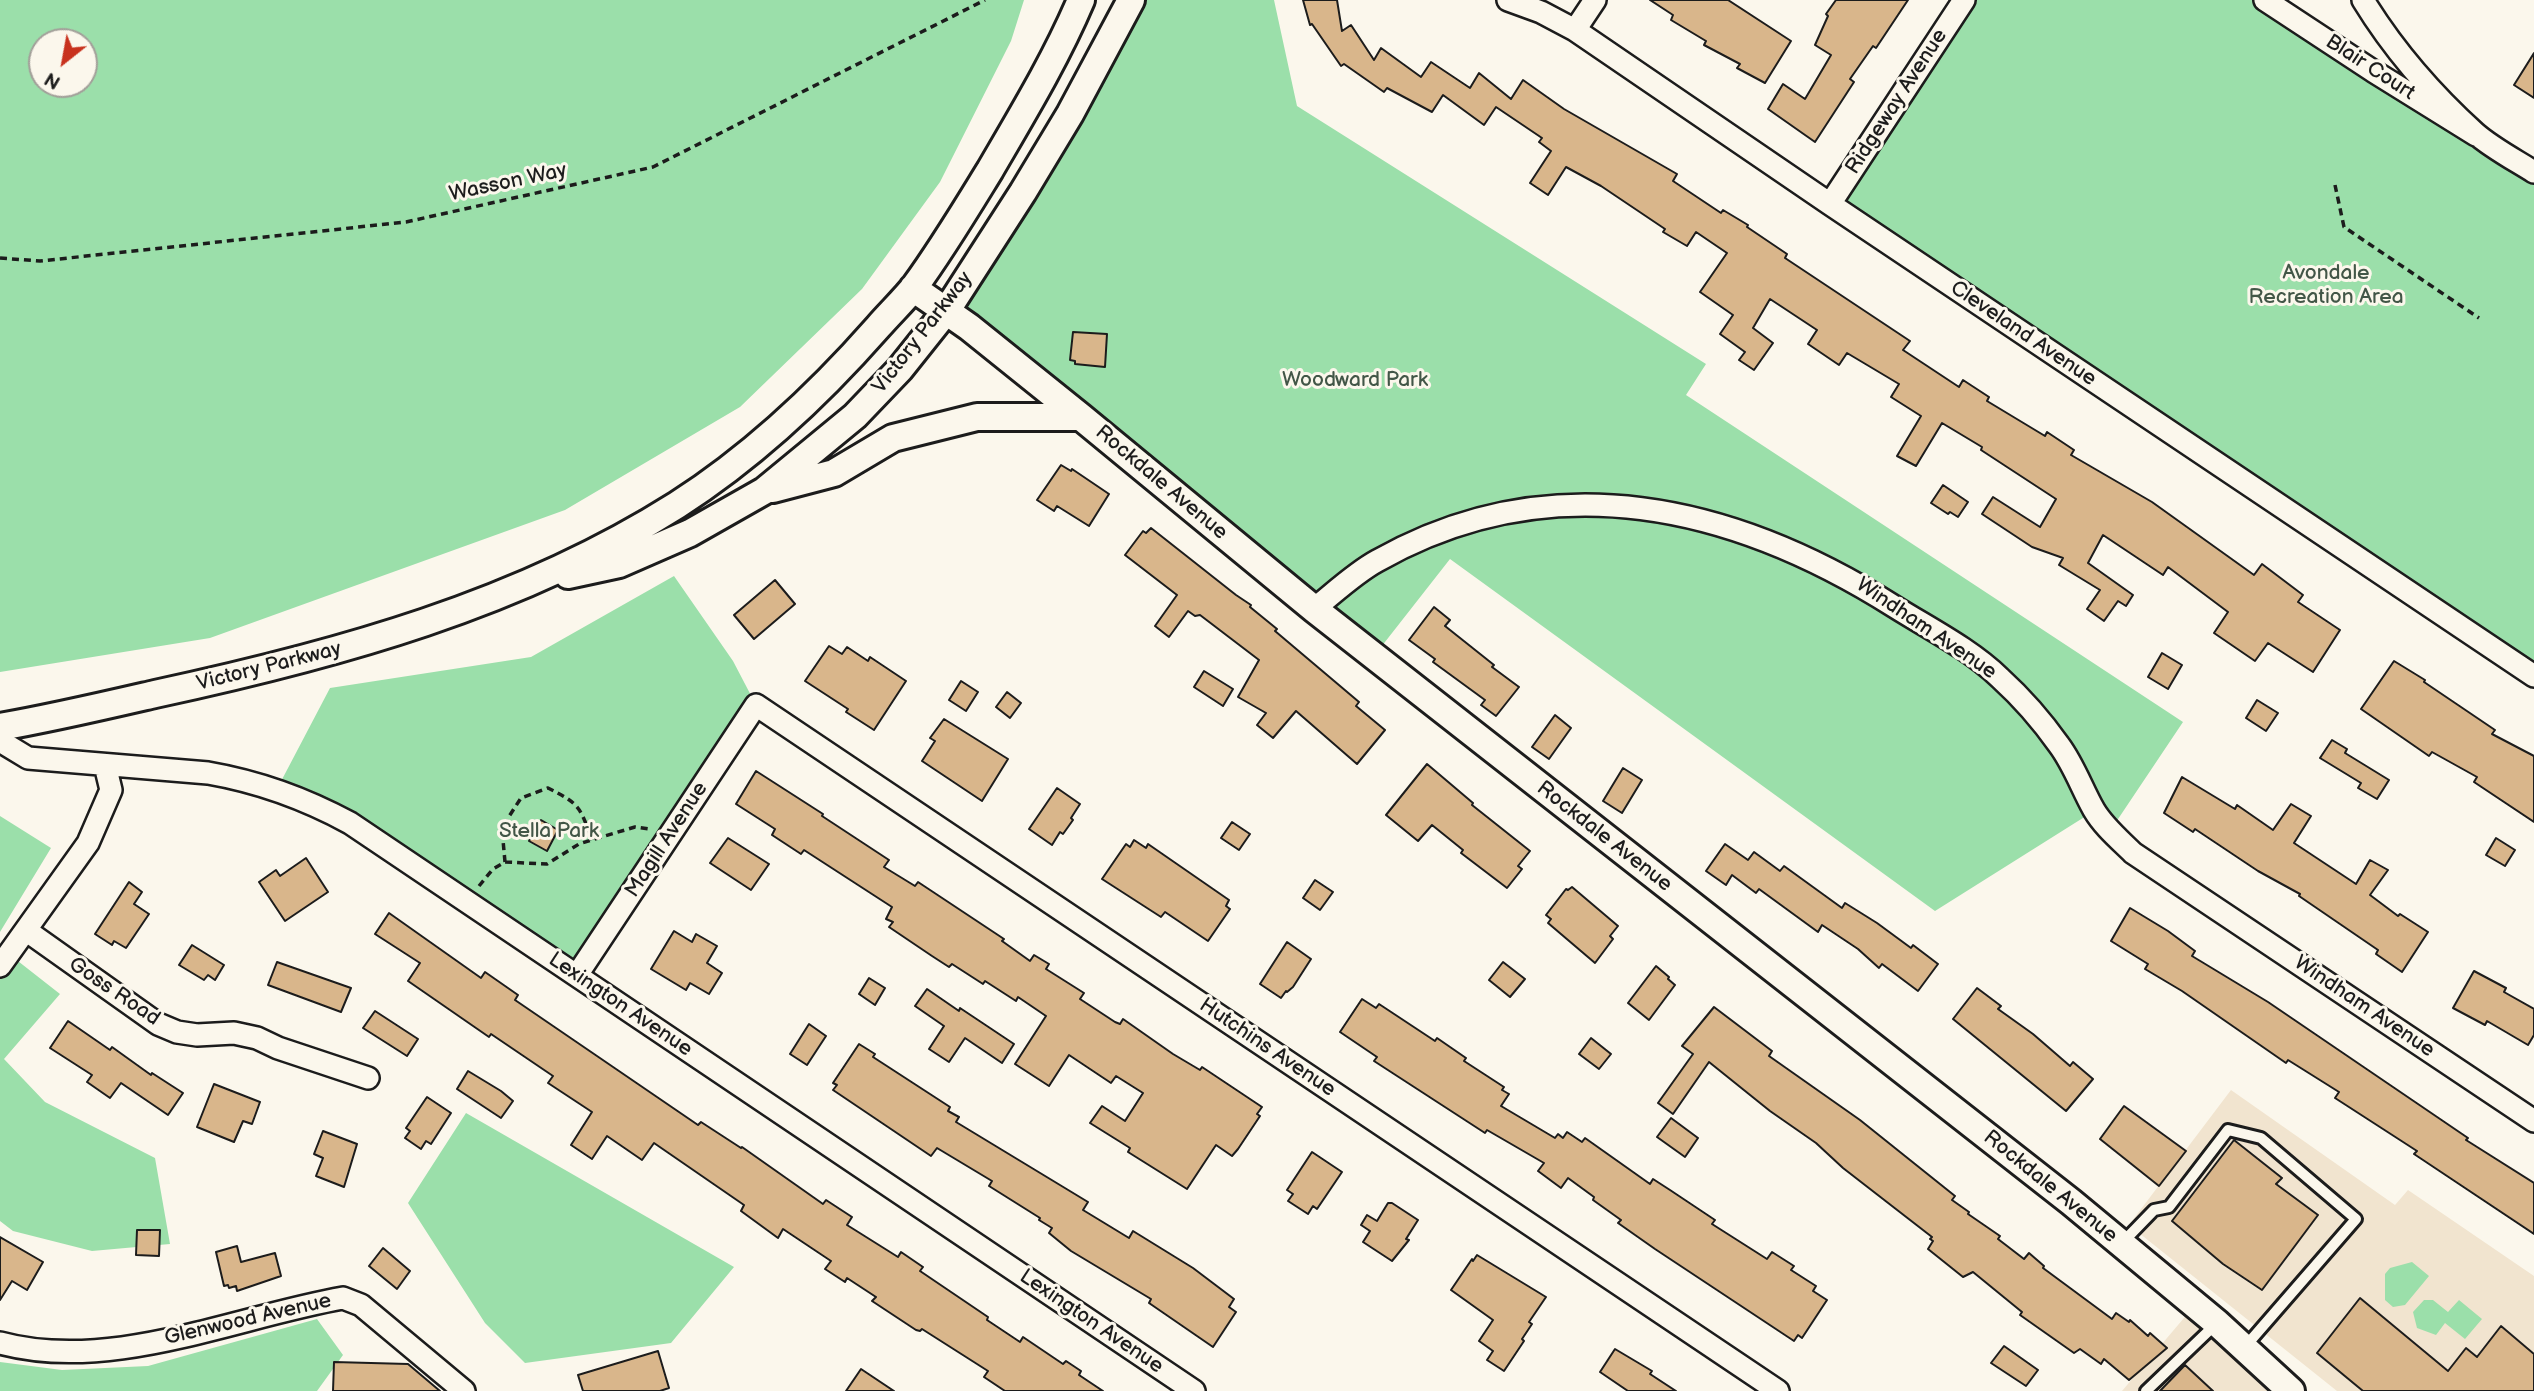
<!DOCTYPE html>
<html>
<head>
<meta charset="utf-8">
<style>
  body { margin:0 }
  #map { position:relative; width:2534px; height:1391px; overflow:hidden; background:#fbf7ec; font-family:"Balsamiq Sans",sans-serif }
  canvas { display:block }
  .north { position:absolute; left:28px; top:28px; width:70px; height:70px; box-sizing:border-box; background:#fbf7ec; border:2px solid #a29f99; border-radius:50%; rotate:211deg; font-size:19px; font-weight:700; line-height:28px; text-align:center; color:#1c1c1c }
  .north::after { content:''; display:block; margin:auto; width:24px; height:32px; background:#c8321e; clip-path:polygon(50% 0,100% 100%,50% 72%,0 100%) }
</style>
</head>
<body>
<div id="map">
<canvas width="2534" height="1391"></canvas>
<div class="north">N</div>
</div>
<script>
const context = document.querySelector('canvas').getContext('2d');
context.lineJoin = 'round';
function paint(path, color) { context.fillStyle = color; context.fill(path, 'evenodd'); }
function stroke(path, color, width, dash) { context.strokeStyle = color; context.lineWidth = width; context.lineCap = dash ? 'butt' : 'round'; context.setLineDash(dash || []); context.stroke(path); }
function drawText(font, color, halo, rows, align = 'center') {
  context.font = font + ' "Balsamiq Sans",sans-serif'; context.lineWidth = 6; context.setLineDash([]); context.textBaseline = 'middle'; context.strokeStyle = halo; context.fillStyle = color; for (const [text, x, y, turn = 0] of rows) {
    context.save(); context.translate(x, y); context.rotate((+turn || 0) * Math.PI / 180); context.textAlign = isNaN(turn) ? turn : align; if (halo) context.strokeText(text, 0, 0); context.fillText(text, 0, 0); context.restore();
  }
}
const built = new Path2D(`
  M2231,1090L2395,1205L2408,1190L2534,1276V1391H2337L2129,1225Z
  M2195,1305L2291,1391H2122Z`);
const green = new Path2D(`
  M0,0H1024L1011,41L940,182L862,289L740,407L565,510L210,638L0,672ZM42,42H84V84H42Z
  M1131,0H1274L1297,106L1706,364L1686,395L2183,722L2110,831L2094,811L1935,911L1450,559L1374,656L947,310Z
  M1964,0H2265L2534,172V676L1830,204Z
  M674,576L733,661L756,705L577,975L277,789L330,688L531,657Z
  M0,816L51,848L0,932Z
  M0,947L60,994L4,1059L45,1102L155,1158L170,1244L92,1251L13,1231L0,1221Z
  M466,1113L734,1267L671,1343L525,1363L485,1323L408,1203Z
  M2412,1262L2429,1276L2405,1305L2393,1307L2385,1300V1274L2390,1268Z
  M2424,1300H2433L2448,1312L2459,1300L2482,1319L2465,1339L2445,1323L2436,1335L2417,1328L2413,1312Z
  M317,1319L343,1355L317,1391H0V1362L62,1370L148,1366Z`);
const building = new Path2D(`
  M1303,0H1337L1342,31L1351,25L1374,60L1381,48L1421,77L1431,62L1470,88L1479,73L1511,99L1523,80L1564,109L1677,174L1673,181L1721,213L1723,210L1748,225L1747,227L1787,254L1785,258L1910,341L1903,350L1959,387L1963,380L1989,397L1987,401L2045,436L2047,432L2074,450L2071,455L2152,502L2254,575L2262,564L2303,595L2298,602L2340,630L2313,672L2268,643L2255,661L2214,633L2228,612L2168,567L2163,575L2103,535L2088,563L2133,595L2126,606L2118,601L2104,621L2087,609L2100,590L2059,565L2063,558L2032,547L1982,514L1993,497L2040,527L2056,499L1981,450L1982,447L1942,423L1916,466L1897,456L1921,416L1891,397L1899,384L1847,353L1839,365L1808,344L1817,330L1770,299L1753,328L1773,343L1754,370L1739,360L1745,352L1720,334L1733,315L1700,292L1727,253L1696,232L1687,246L1663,232L1665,229L1601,186L1566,167L1548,195L1530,183L1551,151L1539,142L1542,138L1496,107L1484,125L1443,95L1432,112L1387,88L1384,92L1344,64L1341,66L1312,24L1310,25Z
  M1650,0H1728L1791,41L1765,83L1737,68L1740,64L1704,45L1706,41L1671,20L1673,15Z
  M1836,0H1908L1876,48L1873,46L1850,79L1854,82L1815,142L1768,109L1783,84L1805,99L1831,55L1815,45L1828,16L1826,14Z
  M2534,53V98L2514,85Z
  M1073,332L1107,334L1105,367L1075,364V361L1070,360Z
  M1061,465L1071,471L1072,469L1109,494L1089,526L1057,506L1054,511L1037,500Z
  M1943,485L1968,502L1958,517L1950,512L1948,514L1931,503Z
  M1151,528L1236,595L1251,605L1250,607L1277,629L1275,631L1359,702L1356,706L1385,730L1357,764L1296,711L1273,738L1257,725L1266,713L1238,697L1259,660L1200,615L1195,616L1188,611L1169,637L1155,626L1177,595L1125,555L1143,531L1146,533Z
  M775,580L795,604L754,639L734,615Z
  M1434,607L1450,620L1445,626L1494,665L1492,667L1519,687L1496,716L1481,705L1485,700L1433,662L1435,659L1409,640Z
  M829,646L842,654L847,647L868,661L870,657L906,681L874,730L846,712L848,709L805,681Z
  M2162,653L2182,665L2168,689L2148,677Z
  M2394,661L2425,680L2424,682L2495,730L2492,734L2534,756V822L2474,782L2477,777L2432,752L2429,756L2361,709Z
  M1204,671L1233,689L1223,706L1194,687Z
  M961,681L978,692L966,711L949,700Z
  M1007,692L1021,703L1010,718L996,707Z
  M2257,700L2278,713L2266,731L2246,718Z
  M1555,715L1571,728L1549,759L1532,747Z
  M944,719L1008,759L982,801L922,761L935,741L930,738Z
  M2332,740L2347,749L2345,753L2389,780L2377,799L2358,788L2361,783L2320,758Z
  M1427,764L1473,803L1472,805L1530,851L1518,866L1522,869L1507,888L1461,853L1463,850L1432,825L1418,841L1386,815Z
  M1623,768L1642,780L1622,813L1603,801Z
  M756,771L823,814L822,816L889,860L884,867L915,886L918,882L1004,939L1002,941L1030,961L1034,955L1049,964L1046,969L1084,993L1080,999L1115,1022L1120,1024L1123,1019L1173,1054L1200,1070L1202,1067L1262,1107L1257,1114L1260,1116L1238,1149L1232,1156L1216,1145L1187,1189L1128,1152L1130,1148L1090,1123L1102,1106L1125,1121L1143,1093L1116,1076L1111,1083L1069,1055L1049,1086L1015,1064L1046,1016L1018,997L1016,1001L985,981L983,984L952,964L949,967L932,956L889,927L893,922L886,919L892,907L804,850L801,854L772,835L775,829L736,804Z
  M2182,777L2235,809L2237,805L2273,830L2291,804L2311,816L2294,843L2356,884L2370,860L2388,870L2370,895L2398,916L2400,914L2428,932L2402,972L2376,954L2378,950L2299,896L2300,894L2258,871L2195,829L2193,832L2164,813Z
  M1057,788L1080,804L1071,818L1073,820L1063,834L1060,832L1052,845L1029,829Z
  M541,820L558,830L547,851L529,841Z
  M1232,822L1250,834L1239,850L1221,838Z
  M728,838L769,864L751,890L710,863Z
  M2496,838L2515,850L2505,866L2486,855Z
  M1134,840L1146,848L1148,844L1229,900L1226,906L1230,909L1208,941L1165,912L1161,917L1102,879L1126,844L1130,847Z
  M1725,844L1748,860L1754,852L1780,871L1784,866L1842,908L1845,903L1877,923L1911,948L1913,945L1938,964L1918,991L1882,964L1879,968L1858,949L1822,925L1818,932L1759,889L1756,893L1732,875L1726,885L1706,871Z
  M306,858L328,892L285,921L259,882L276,870L280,876Z
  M1315,880L1333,892L1320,910L1303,898Z
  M129,882L142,892L134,904L149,914L126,948L114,941L112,945L95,934Z
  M1572,887L1618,926L1610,936L1613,939L1595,963L1548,923L1551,919L1546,915L1566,889L1568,890Z
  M2130,908L2168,931L2195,951L2192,956L2268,1002L2468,1138L2466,1140L2534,1183V1234L2414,1154L2417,1151L2335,1098L2339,1092L2288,1060L2286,1063L2182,991L2145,969L2148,964L2111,941Z
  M389,913L481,978L485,972L518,995L515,1000L698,1125L701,1122L741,1148L742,1147L823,1204L826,1200L852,1217L847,1225L898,1257L901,1252L923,1267L920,1271L988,1317L987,1320L1020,1342L1023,1337L1063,1364L1066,1361L1081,1371L1079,1375L1103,1391H1005L984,1377L988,1371L922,1329L920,1331L916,1330L872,1301L876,1297L847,1278L845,1282L825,1269L831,1261L783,1229L778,1238L741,1211L744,1205L654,1143L642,1160L607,1136L592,1159L571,1145L592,1112L548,1083L553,1076L491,1034L489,1037L408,981L420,963L375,934Z
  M674,931L692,942L696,934L717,946L707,963L722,973L709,994L690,983L686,990L651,969Z
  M1287,942L1311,959L1293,987L1287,992L1286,991L1281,998L1260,984Z
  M192,945L224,965L215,980L208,975L204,980L179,965Z
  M277,962L351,988L341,1012L268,985Z
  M1503,962L1525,979L1510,997L1489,980Z
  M1656,966L1669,977L1668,979L1675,985L1649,1020L1628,1003Z
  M2474,971L2506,988L2504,992L2534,1009V1035L2528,1045L2487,1021L2485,1025L2453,1008Z
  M869,978L885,988L875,1005L859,994Z
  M1977,988L2001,1006L1998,1009L2033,1034L2070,1066L2073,1062L2093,1079L2066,1111L1953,1019Z
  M927,989L959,1011L960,1008L1014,1044L1002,1063L965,1038L949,1062L929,1049L944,1026L915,1006Z
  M1362,999L1376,1008L1379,1004L1435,1041L1437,1038L1466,1058L1464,1061L1504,1087L1502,1090L1509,1094L1501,1106L1555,1138L1558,1134L1563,1138L1567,1132L1582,1142L1585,1138L1650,1184L1653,1179L1670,1190L1715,1220L1712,1224L1767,1259L1772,1252L1794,1266L1791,1270L1816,1286L1813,1291L1827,1300L1802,1338L1798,1335L1794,1341L1655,1249L1618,1223L1621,1220L1593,1200L1594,1197L1568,1178L1561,1188L1538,1171L1544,1163L1487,1130L1485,1133L1374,1061L1377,1057L1340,1032Z
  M1714,1007L1772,1051L1769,1056L1860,1120L1955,1196L1952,1200L1969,1212L1968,1214L2000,1236L1998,1239L2024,1259L2029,1253L2044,1266L2043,1268L2112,1319L2116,1313L2129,1322L2130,1320L2148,1336L2150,1333L2167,1348L2129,1380L2104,1359L2101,1364L2080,1349L2074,1353L2020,1315L2022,1312L1973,1272L1963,1277L1928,1249L1933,1241L1930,1239L1932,1237L1843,1168L1816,1143L1770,1111L1709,1062L1673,1114L1658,1103L1693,1054L1682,1046Z
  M375,1011L418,1039L407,1056L363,1028Z
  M68,1021L110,1050L112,1047L151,1075L152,1073L183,1093L168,1115L121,1083L110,1098L87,1082L92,1075L50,1048Z
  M809,1024L826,1036L807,1065L790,1054Z
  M1591,1038L1611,1054L1599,1069L1579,1054Z
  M859,1044L875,1054L873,1057L950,1107L948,1111L959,1117L956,1122L1088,1202L1083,1210L1129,1238L1133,1231L1193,1268L1234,1299L1229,1307L1236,1312L1213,1347L1149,1303L1151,1299L1071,1251L1049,1233L1052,1228L1039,1220L1040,1218L989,1186L992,1181L937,1148L931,1156L833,1090L837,1085L833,1083Z
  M468,1071L501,1091L513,1101L501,1118L457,1089Z
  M214,1084L260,1102L252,1124L243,1121L234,1142L197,1127Z
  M427,1097L451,1113L431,1144L426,1141L421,1149L405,1138L410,1131L406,1128Z
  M2124,1106L2186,1151L2159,1186L2100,1139Z
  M1671,1118L1698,1138L1685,1157L1657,1137Z
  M323,1131L357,1144L344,1187L316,1176L323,1158L314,1154Z
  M2234,1140L2282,1178L2276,1184L2318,1215L2262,1290L2223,1264L2172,1221Z
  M1312,1152L1342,1172L1317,1209L1313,1206L1308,1214L1288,1201L1293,1194L1287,1190Z
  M1388,1203H1392L1418,1220L1406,1239L1409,1240L1392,1261L1363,1242L1370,1231L1361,1225L1367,1215L1377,1221Z
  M137,1230H160L159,1256L136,1255Z
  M0,1237L43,1262L27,1290L12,1281L0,1300Z
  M237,1246L241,1262L275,1253L281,1276L237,1291L236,1286L229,1288L228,1285L224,1286L216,1252Z
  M383,1248L410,1271L397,1289L369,1266Z
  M1477,1255L1546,1297L1529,1322L1532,1324L1522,1339L1524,1341L1504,1371L1487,1360L1493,1351L1479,1341L1493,1320L1451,1290L1472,1259L1473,1261Z
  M2360,1298L2448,1371L2466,1348L2477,1357L2501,1326L2534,1354V1391H2363L2317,1353Z
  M2004,1346L2038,1370L2026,1386L1991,1363Z
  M1615,1349L1652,1371L1650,1374L1676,1391H1628L1600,1372Z
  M658,1351L669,1388L660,1391H583L578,1375Z
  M334,1362L408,1364L440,1391H333Z
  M2185,1365L2213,1391H2160Z
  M861,1369L894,1391H846Z`);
const path = new Path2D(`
  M2335,185L2344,227L2479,318
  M0,258L40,261L406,222L653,167L985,0
  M505,862L503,840L508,818L521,798L548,788C580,804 580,807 592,840
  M479,886L493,869L505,862L547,864L579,844L598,838L635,827L649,829`);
const service = new Path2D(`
  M2122,1243L2154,1210L2169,1207L2228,1130L2261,1138L2356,1219L2244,1348
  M2146,1391L2217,1323`);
const minor = new Path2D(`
  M1508,0L1541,12L1575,30L1830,204L2534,676
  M2265,0L2373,71L2476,135
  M2363,0C2393,49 2432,94 2475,133C2492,148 2515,160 2534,172
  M1575,30L1595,0
  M1830,204L1964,0
  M1314,609C1334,593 1355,573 1377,561C1552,462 1734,505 1895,607C1930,629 1970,649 2000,678C2022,698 2042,721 2059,745C2074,765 2082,789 2094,810C2104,827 2120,840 2133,853L2534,1121
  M0,741L28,758L208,773C260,782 304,798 350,823L1194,1391
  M27,931L158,1024L177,1032L197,1035L234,1033L257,1038L278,1048L368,1078
  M0,966L88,843L111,790L105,765
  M577,975L756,705L1778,1391
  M0,1343C110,1373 235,1317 343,1298L361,1305L464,1391`);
const tertiary = new Path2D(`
  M913,288L969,327L1081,417L1314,609L2071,1202L2217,1323L2291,1391
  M773,489L834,473L893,438L977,417H1081
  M568,575L619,564L690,533L764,491L855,416L900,369L947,310L1023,192L1070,114L1131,0
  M0,727C52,718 103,706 155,694C336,655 519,605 677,505C752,457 820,393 878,327C890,313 904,300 915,286C942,249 966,209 990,170C1022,115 1056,59 1081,0`);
const streetNames = [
  ["Blair Court",2370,68,33],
  ["Ridgeway Avenue",1897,102,-57],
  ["Wasson Way",508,183,-12],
  ["Victory Parkway",923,333,-52],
  ["Cleveland Avenue",2023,334,34],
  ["Rockdale Avenue",1161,483,40],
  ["Windham Avenue",1926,629,34],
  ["Victory Parkway",269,667,-14],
  ["Rockdale Avenue",1604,837,38],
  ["Magill Avenue",667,840,-57],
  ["Goss Road",114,992,34],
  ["Lexington Avenue",620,1005,34],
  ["Windham Avenue",2364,1007,34],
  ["Hutchins Avenue",1267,1048,34],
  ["Rockdale Avenue",2050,1187,39],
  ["Glenwood Avenue",248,1320,-13],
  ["Lexington Avenue",1091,1322,34]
];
const parkNames = [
  ["Avondale",2326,274],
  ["Recreation Area",2326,298],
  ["Woodward Park",1355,381],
  ["Stella Park",549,832]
];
paint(built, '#f1e4cf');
paint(green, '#9bdfaa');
paint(building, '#d9b68b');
stroke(building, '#1c1c1c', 2);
stroke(service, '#1c1c1c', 16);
stroke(minor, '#1c1c1c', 26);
stroke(tertiary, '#1c1c1c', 32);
stroke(path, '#1c1c1c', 3.5, [7, 5]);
stroke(service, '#fbf7ec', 10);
stroke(minor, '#fbf7ec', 21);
stroke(tertiary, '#fbf7ec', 26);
drawText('21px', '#1c1c1c', '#fbf7ec', streetNames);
drawText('21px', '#425647', '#fbf7ec', parkNames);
</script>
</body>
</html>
